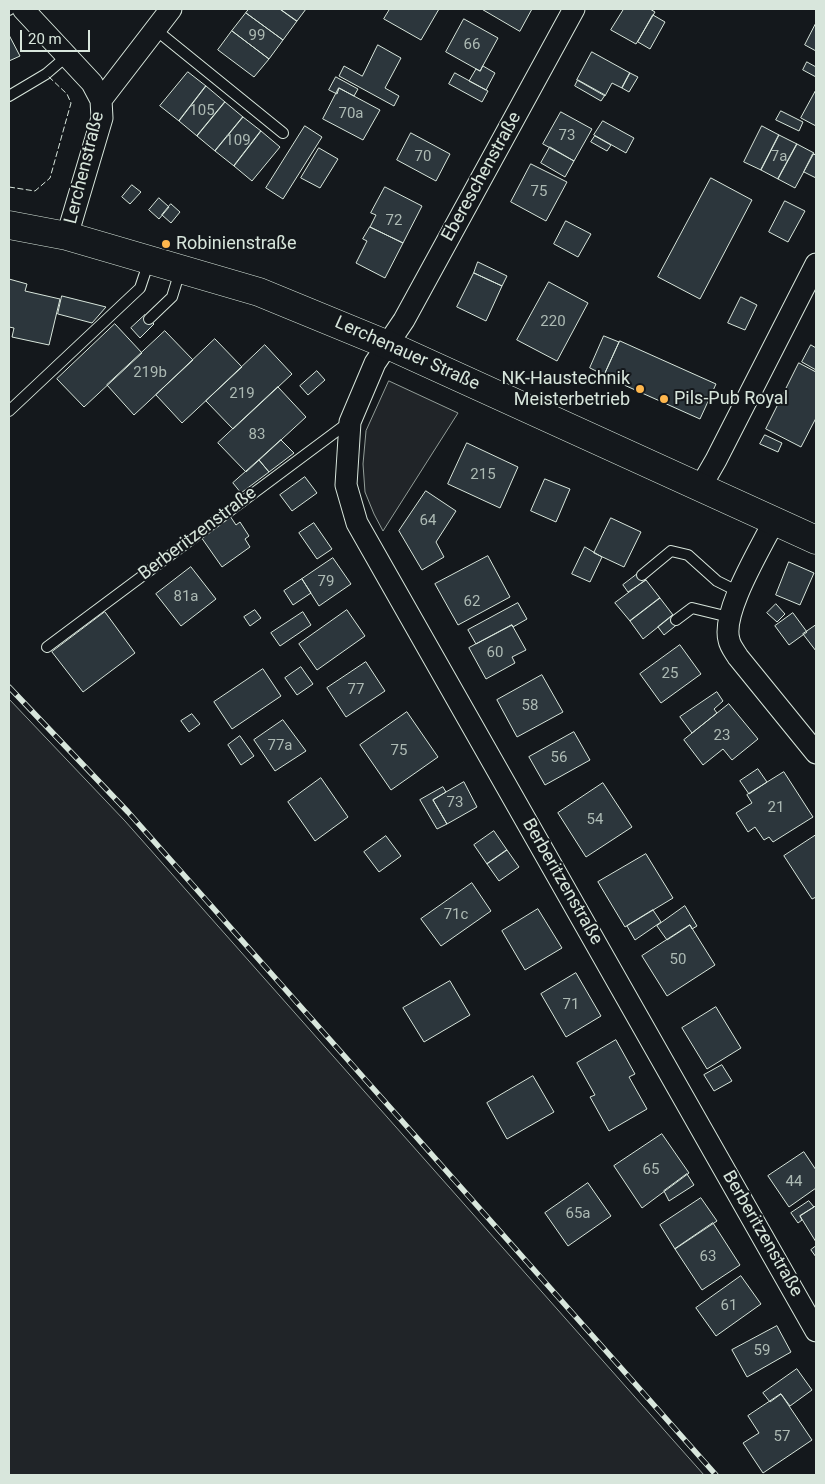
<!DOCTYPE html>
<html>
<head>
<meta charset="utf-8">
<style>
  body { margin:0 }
  #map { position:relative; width:825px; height:1484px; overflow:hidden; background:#14181c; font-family:Roboto,sans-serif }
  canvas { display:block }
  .frame { position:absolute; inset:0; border:10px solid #d8e6dc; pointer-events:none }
  .scale { position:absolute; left:20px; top:30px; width:70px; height:22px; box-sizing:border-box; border:2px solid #d8e6dc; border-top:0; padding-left:6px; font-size:15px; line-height:18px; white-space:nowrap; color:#d8e6dc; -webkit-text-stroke:4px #14181c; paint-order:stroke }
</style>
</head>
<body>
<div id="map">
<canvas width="825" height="1484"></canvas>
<div class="frame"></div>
<div class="scale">20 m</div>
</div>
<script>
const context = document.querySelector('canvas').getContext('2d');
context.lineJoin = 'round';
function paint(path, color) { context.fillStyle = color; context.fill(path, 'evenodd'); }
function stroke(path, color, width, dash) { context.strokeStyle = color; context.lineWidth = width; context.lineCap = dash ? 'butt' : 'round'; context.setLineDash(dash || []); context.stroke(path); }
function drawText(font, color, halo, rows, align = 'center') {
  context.font = font + ' Roboto,sans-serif'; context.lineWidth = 4; context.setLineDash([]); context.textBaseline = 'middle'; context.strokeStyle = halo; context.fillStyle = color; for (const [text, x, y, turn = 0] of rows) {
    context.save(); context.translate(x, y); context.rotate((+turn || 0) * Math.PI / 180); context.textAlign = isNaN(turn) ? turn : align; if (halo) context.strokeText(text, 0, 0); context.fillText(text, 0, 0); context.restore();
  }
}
const green = new Path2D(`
  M389,381L458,413L383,531L374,514L365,492L363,464L366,431Z
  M9,699L125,821L704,1475H9Z`);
const building = new Path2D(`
  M249,9H280L297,21L283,40L246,13Z
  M280,9H306L297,21Z
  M390,9H439L421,40L384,19Z
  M482,9H532L520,31Z
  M624,9H650L655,12L636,44L611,30Z
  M246,13L283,40L269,59L232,31Z
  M653,15L665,22L650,49L638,42Z
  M464,19L498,38L480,71L446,52Z
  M816,23V51L805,45Z
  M232,31L269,59L254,77L218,50Z
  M9,35L20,56L9,61Z
  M378,45L401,58L385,88L399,96L394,106L339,76L344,66L362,76Z
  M592,52L630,73L622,88L612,83L605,96L577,80Z
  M807,62L816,67V77L803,70Z
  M483,66L495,73L486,90L469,81L476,69L480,71Z
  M188,72L206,86L179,121L160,106Z
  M455,73L488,91L482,102L449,84Z
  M630,73L638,77L629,92L622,88Z
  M336,77L358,89L354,96L339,88L337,94L329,90Z
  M578,80L605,95L601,101L575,86Z
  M206,86L225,102L197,136L179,121Z
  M339,88L380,110L363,140L323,119Z
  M816,90V126L801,118Z
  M225,102L243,117L215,151L197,136Z
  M781,111L803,122L799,131L776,120Z
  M561,112L592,129L574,161L543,144Z
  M243,117L261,131L234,166L215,151Z
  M603,121L634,138L626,153L594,135Z
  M305,126L322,137L283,199L266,188Z
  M762,126L779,135L761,170L744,162Z
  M261,131L280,147L252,181L234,166Z
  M411,133L450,154L436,181L397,160Z
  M779,135L797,144L778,179L761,170Z
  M595,136L611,145L607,151L591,142Z
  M797,144L814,153L795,188L778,179Z
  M550,147L574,161L565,177L541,163Z
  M319,148L338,159L320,188L301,178Z
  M813,154L816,155V178L804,172Z
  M531,164L567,182L546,221L511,202Z
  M711,178L752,200L700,299L658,277Z
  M132,185L141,192L130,204L122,197Z
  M385,187L422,206L403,243L370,227L376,215L371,213Z
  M159,198L169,207L159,219L149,210Z
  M785,201L805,211L788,242L769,232Z
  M171,204L180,212L171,223L162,215Z
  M566,221L591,234L578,257L554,244Z
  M370,227L403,243L385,278L356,263L367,241L363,239Z
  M478,262L507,276L502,286L474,273Z
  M474,273L502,286L486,321L457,307Z
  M9,279L27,284L25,291L60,299L49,345L12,337L14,328L9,327Z
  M549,282L588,303L557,361L517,340Z
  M62,296L106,307L92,323L58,314Z
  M741,297L757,305L745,330L728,323Z
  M145,315L154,324L140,338L131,328Z
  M115,324L142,353L84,407L57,379Z
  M165,331L193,360L134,415L107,385Z
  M604,336L619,342L604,375L590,368Z
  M215,339L242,367L182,423L156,395Z
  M620,341L716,384L700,419L604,376Z
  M265,345L292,374L233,429L206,401Z
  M811,345L816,348V370L802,362Z
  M799,363L816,372V418L801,447L766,429Z
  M317,371L325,380L308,395L300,386Z
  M278,387L306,417L246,472L218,443Z
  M765,435L782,443L778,452L760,444Z
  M281,440L294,453L269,472L259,460Z
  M467,443L518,467L500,508L448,484Z
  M259,460L269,472L241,493L233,483Z
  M305,477L317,493L292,511L280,495Z
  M545,479L570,489L556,522L531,511Z
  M426,491L456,511L436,542L444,557L422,570L399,531Z
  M230,516L236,525L240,522L249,536L245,539L250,547L222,567L201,537Z
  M611,518L641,532L624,567L594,553Z
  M314,523L332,549L317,559L299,533Z
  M585,547L602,557L590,582L572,574Z
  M488,556L510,597L458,625L435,584Z
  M333,558L351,584L319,606L302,579Z
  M789,562L814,573L800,605L776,595Z
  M191,567L216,599L181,626L156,594Z
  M640,572L646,580L628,592L623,585Z
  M302,579L311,593L293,605L284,591Z
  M646,580L660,598L630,621L615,603Z
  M660,598L673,615L643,639L630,621Z
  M518,603L527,619L513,627L512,625L476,644L468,630Z
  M776,604L785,614L777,622L767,613Z
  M255,610L261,618L250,626L244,617Z
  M347,610L365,636L317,670L299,644Z
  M105,612L135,653L83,692L52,652Z
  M303,612L311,625L280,646L271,633Z
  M793,613L807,632L789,645L775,626Z
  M673,615L679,623L664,635L658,627Z
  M512,625L526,650L512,657L515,663L486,679L469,648Z
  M816,625V651L803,634Z
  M680,645L701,674L661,703L640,674Z
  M366,662L385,691L346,717L327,688Z
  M301,667L313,684L297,695L285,678Z
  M263,669L281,696L232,729L214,702Z
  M542,675L563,712L517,737L497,700Z
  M717,692L723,701L714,709L717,713L692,733L680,717Z
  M729,704L758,739L732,760L723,749L703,765L684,740Z
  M407,712L438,757L391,790L360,745Z
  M192,714L200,724L189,732L181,721Z
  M283,720L306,751L275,771L254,740Z
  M574,732L590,760L545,785L529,757Z
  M240,736L254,756L241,765L228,745Z
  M758,769L767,782L749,794L740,781Z
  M784,772L813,817L773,842L769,837L764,840L755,827L748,832L736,813L752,803L747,795Z
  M321,778L348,817L315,841L288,802Z
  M464,782L477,807L447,824L433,800Z
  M603,783L632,827L586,857L558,813Z
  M443,787L446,792L433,800L447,824L437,829L420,800Z
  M494,831L507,850L487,864L474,845Z
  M816,835V897L812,899L784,856Z
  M386,836L401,856L379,872L364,852Z
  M507,850L519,867L499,881L487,864Z
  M646,854L673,898L625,927L598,882Z
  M472,883L491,911L441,946L421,919Z
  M685,906L697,926L692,929L690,925L667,940L657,926Z
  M538,909L562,948L525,970L502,931Z
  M653,910L661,922L635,940L627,926Z
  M690,925L715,965L667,996L642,956Z
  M576,973L601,1016L566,1037L541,994Z
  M450,981L470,1015L424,1042L403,1008Z
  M716,1007L741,1048L707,1069L682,1028Z
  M616,1040L635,1074L629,1077L647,1109L609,1131L590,1097L595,1095L577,1063Z
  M722,1065L732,1081L714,1091L704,1075Z
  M533,1076L554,1112L507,1139L487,1103Z
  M662,1134L689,1173L642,1208L614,1166Z
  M804,1152L816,1170V1188L789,1207L768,1176Z
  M687,1174L694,1185L669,1201L664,1191Z
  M588,1183L611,1216L568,1246L545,1213Z
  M701,1198L717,1221L675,1249L660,1225Z
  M809,1201L814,1207L800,1216L802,1220L798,1223L791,1213Z
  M816,1206V1242L800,1216Z
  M713,1223L740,1265L702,1290L675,1249Z
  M816,1246V1257L811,1250Z
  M741,1276L761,1304L716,1336L696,1308Z
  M777,1326L791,1352L747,1377L732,1350Z
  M797,1369L812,1390L790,1406L781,1394L770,1402L763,1393Z
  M781,1394L812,1440L763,1473L743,1443L759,1433L748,1416Z`);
const service = new Path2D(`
  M9,10L10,9
  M156,30L283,133
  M9,96L46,74L67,56
  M149,319L172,297L180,271
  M9,411L140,288L149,261
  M642,575L671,551L688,555L717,581L739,592
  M676,620L692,608L729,617
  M47,647L349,422`);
const minor = new Path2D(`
  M23,9L92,83L101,100L102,118L67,236
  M574,9L404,320L375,363L350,422L346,485L357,523L816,1331
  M101,100L171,9
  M701,486L716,460L816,264
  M774,521C761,548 721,612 729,640C730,646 735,652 738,657L816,753`);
const secondary = new Path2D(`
  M9,225L67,236L259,292L388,345L816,540`);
const rail = new Path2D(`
  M9,687L128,812L716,1475`);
const fence = new Path2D(`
  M9,187L35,191L50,178L71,103L67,94L48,76`);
const markers = [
  [166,244,5,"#ffb74d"],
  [640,389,5,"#ffb74d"],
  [664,399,5,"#ffb74d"]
];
const numberNames = [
  ["99",257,36],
  ["66",472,45],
  ["105",202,111],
  ["70a",351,114],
  ["73",567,136],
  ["109",238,141],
  ["70",423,157],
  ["7a",779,157],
  ["75",539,192],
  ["72",394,221],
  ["220",553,322],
  ["219b",150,373],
  ["219",242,394],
  ["83",257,435],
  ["215",483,475],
  ["64",428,521],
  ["79",326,582],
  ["81a",186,597],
  ["62",472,602],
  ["60",495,653],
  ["25",670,674],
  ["77",356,690],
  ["58",530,706],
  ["23",722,736],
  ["77a",280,746],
  ["75",399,751],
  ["56",559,758],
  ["73",455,803],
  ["21",776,808],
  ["54",595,820],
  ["71c",456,915],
  ["50",678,960],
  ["71",571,1005],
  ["65",651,1170],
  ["44",794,1182],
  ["65a",578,1214],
  ["63",708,1257],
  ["61",729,1306],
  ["59",762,1351],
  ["57",782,1437]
];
const streetNames = [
  ["Lerchenstraße",85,168,-76],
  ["Ebereschenstraße",482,177,-61],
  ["Lerchenauer Straße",407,354,24],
  ["Berberitzenstraße",198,534,-37],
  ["Berberitzenstraße",562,882,60],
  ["Berberitzenstraße",762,1234,60]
];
const poiNames = [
  ["Robinienstraße",176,244],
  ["NK-Haustechnik",630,379,"right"],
  ["Meisterbetrieb",630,400,"right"],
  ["Pils-Pub Royal",674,399]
];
paint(green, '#202428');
stroke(green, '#939e99', 1);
paint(building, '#2c363c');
stroke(building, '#d8e6dc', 1);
stroke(service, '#d8e6dc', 12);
stroke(minor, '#d8e6dc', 23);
stroke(secondary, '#d8e6dc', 29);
stroke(service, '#14181c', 10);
stroke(minor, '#14181c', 21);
stroke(secondary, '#14181c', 28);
stroke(rail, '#d8e6dc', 5.5);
stroke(rail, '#14181c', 4, [11]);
stroke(fence, '#d8e6dc', 1, [6, 2.5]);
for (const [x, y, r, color] of markers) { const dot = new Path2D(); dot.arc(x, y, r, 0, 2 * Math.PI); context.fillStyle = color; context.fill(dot); stroke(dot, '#14181c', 2); }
drawText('15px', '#adbab4', null, numberNames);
drawText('18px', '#d8e6dc', '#14181c', streetNames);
drawText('18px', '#d8e6dc', '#14181c', poiNames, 'left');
</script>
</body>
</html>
